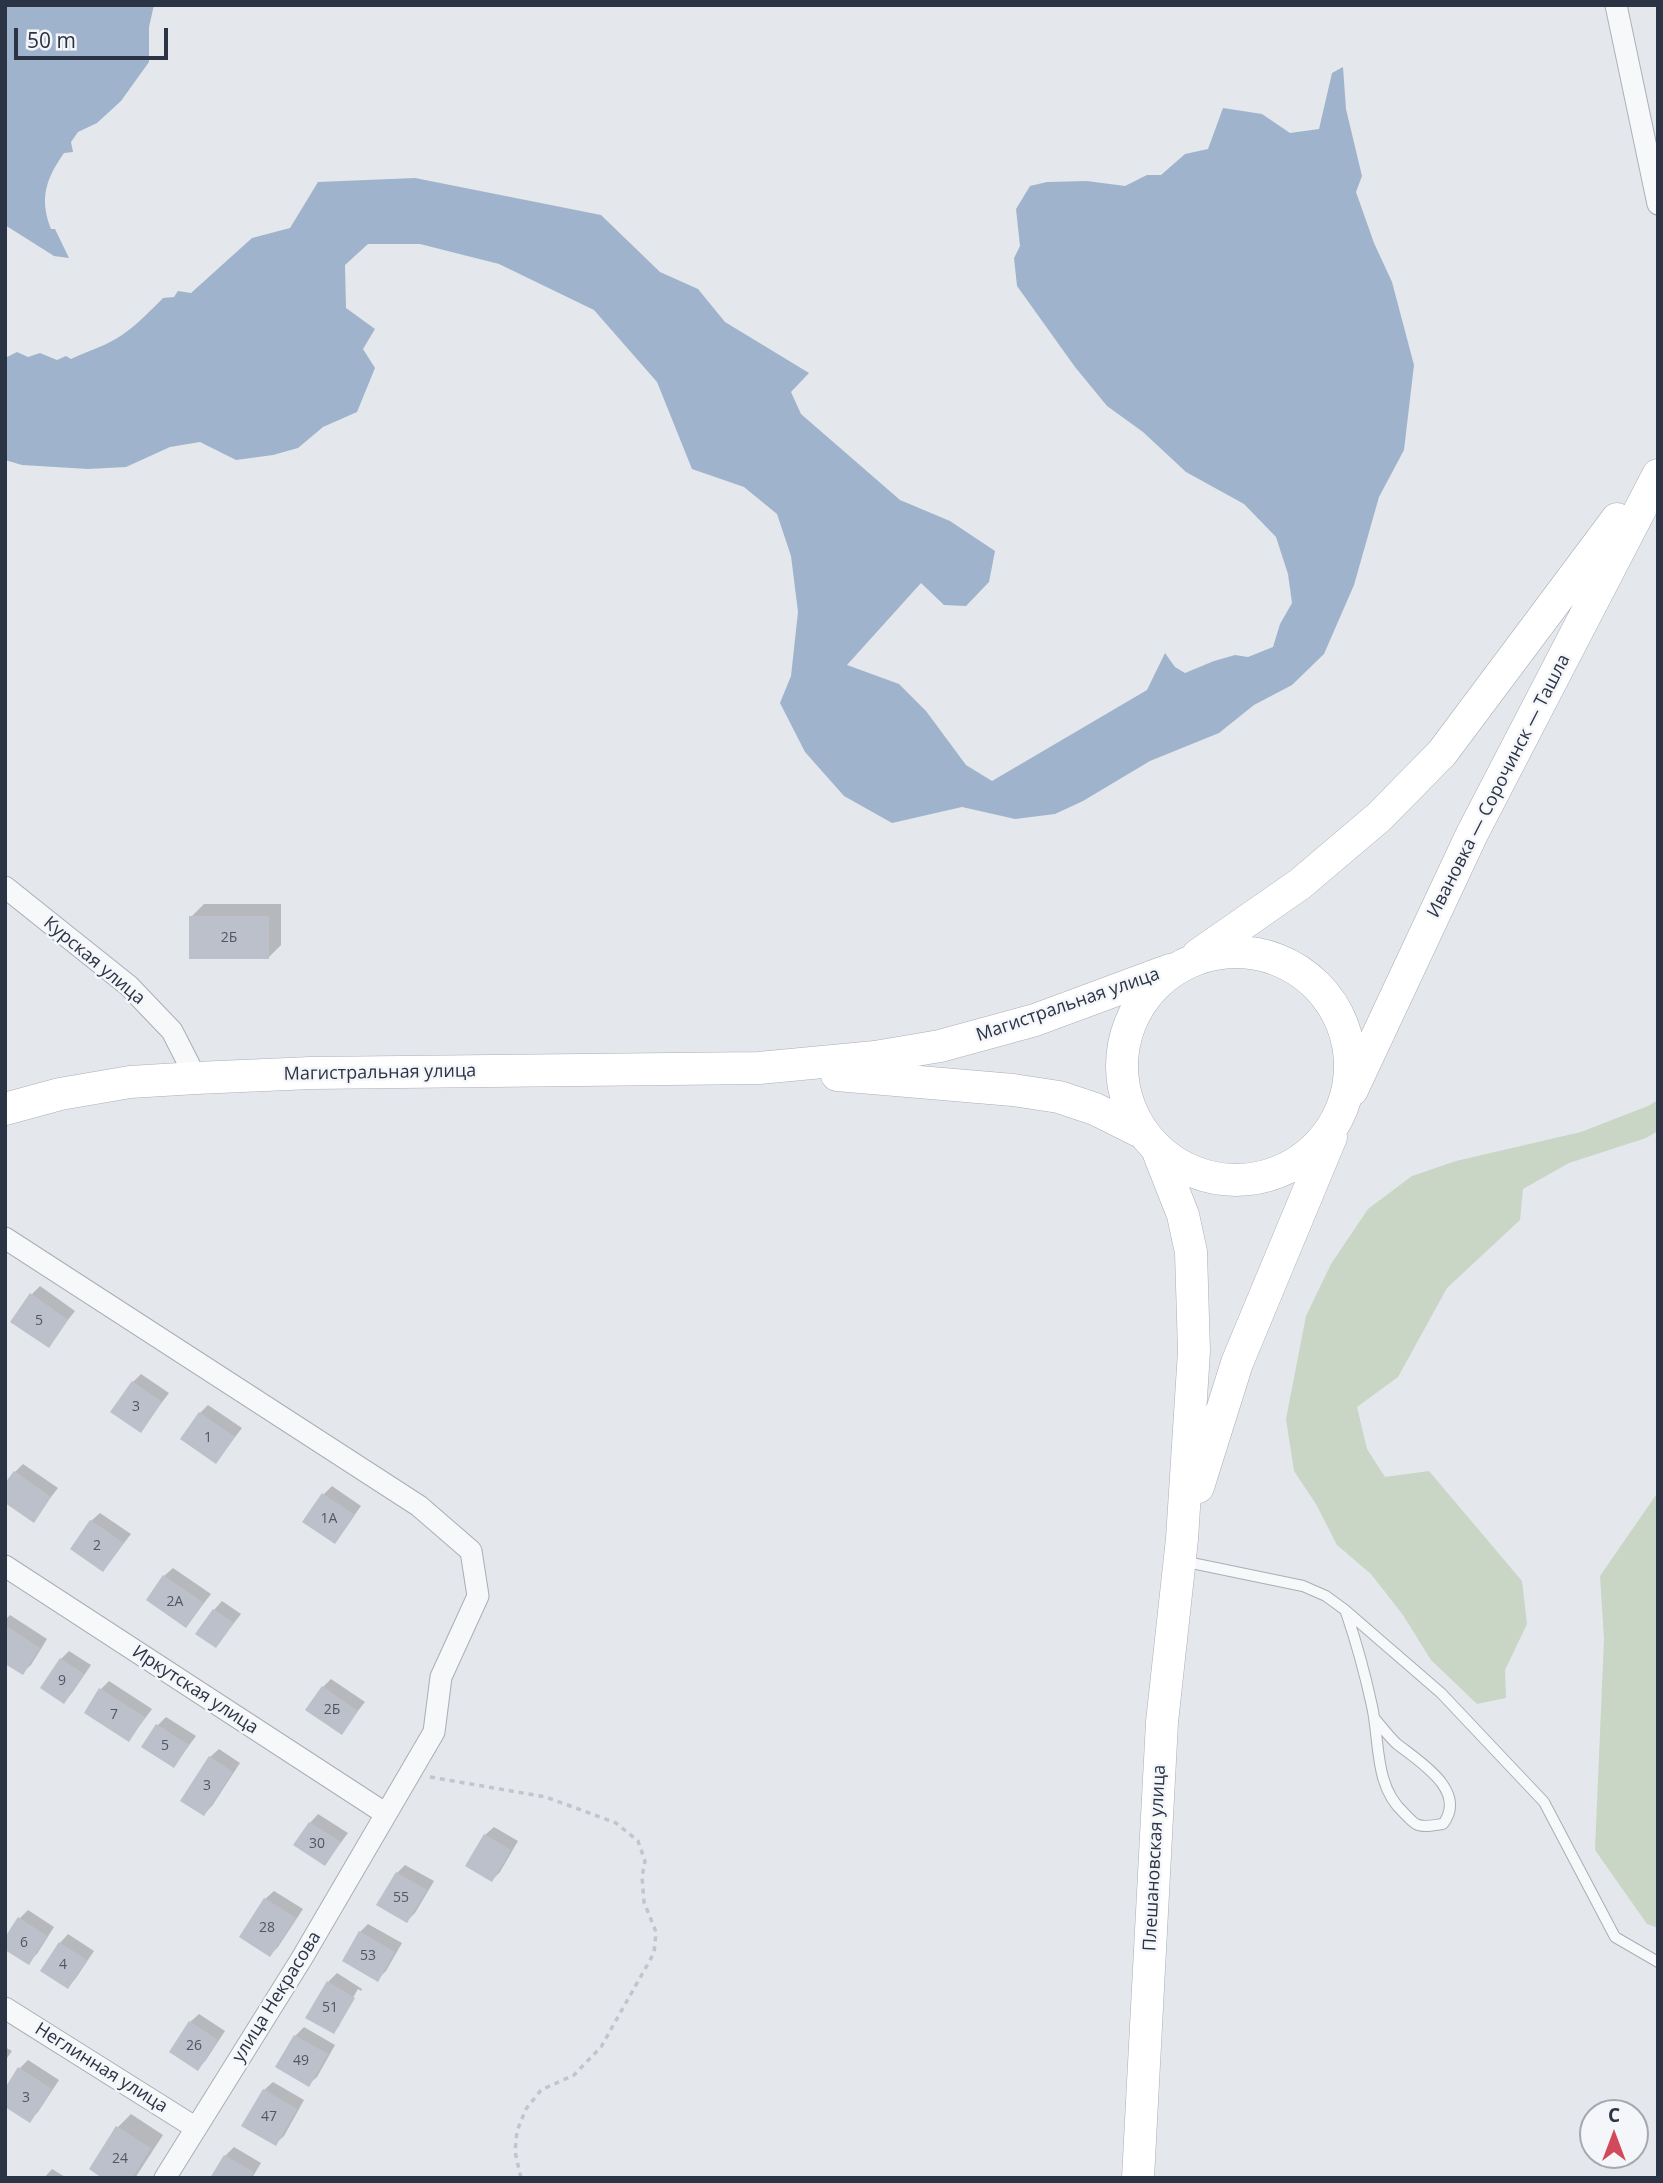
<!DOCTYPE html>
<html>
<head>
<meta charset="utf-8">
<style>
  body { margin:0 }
  #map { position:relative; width:1663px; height:2183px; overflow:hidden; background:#e4e7ec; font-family:"Open Sans",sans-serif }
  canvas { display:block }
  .frame { position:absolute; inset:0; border:7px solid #2b3445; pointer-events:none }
  .north { position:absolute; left:1579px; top:2099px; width:70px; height:70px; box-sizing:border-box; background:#f4f6f9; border:2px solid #a4a8b1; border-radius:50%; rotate:0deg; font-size:19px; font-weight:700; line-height:28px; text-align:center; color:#2b3445 }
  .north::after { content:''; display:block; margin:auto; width:24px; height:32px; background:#d1495b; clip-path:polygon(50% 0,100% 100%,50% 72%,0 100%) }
  .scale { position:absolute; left:14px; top:28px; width:154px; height:32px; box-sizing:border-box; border:4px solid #2b3445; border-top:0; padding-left:9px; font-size:21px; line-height:24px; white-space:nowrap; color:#2b3445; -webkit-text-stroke:5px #f4f6f9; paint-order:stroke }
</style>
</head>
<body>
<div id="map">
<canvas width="1663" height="2183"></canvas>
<div class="frame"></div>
<div class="north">С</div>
<div class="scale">50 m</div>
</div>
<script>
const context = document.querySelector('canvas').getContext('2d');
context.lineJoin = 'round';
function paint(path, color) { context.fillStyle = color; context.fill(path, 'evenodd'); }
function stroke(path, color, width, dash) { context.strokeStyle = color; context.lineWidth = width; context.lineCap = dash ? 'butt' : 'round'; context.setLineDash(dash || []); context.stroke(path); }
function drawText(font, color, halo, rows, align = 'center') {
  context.font = font + ' "Open Sans",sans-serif'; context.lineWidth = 5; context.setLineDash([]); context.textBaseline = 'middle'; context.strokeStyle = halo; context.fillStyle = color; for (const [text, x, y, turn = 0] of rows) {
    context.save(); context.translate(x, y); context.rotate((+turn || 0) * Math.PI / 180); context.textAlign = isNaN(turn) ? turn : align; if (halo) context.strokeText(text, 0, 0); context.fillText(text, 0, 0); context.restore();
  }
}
const green = new Path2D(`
  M1658,1100V1131L1646,1138L1569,1163L1523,1189L1520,1220L1447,1288L1398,1377L1357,1407L1367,1449L1385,1477L1429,1471L1522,1581L1527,1624L1505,1670L1506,1698L1477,1704L1431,1660L1403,1615L1371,1574L1337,1545L1316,1504L1294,1471L1286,1419L1306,1316L1331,1264L1368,1209L1412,1176L1456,1161L1581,1132L1648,1106Z
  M1658,1492V1928L1647,1924L1595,1850L1604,1639L1600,1576Z`);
const water = new Path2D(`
  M5,5H154L149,27V62L121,101L97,123L78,132L71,142L73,152L64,153C46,179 39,198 51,229H55L69,258L54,256L5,225Z
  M1343,67L1346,109L1362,176L1356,192L1374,243L1392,282L1414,365L1404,450L1379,497L1354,585L1324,654L1292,685L1254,705L1219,733L1150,761L1083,801L1055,814L1015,819L962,807L892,823L844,796L805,752L780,703L791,676L798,612L791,556L777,514L744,487L692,469L657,382L594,310L499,264L420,244H368L345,265L346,308L375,329L363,349L375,368L357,412L323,427L298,448L273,455L236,460L200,442L170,447L126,467L88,469L22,465L5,460V358L17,352L28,357L40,353L57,360L66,356L71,359C88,351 108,345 122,335C137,325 151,310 163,298L174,297L178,291L191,293L252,238L290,228L318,182L415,178L601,215L660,272L698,289L725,322L809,373L791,392L801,414L900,500L950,521L995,551L989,582L966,606L944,605L921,583L847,665L899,684L926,711L966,765L992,781L1147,690L1165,653L1175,667L1185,673L1214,661L1235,655L1248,657L1273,647L1280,624L1292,603L1288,574L1276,537L1244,504L1186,472L1143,432L1107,406L1075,367L1017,286L1014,258L1020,246L1016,209L1030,186L1047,182L1087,181L1125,186L1147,175H1161L1185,154L1208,149L1223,108L1262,114L1290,133L1319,129L1332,73Z`);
const shadow = new Path2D(`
  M204,904H281V945L268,958L191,917Z
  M40,1286L75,1311L48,1345L32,1294Z
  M141,1374L169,1393L141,1430L133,1382Z
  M208,1405L242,1428L216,1462L200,1413Z
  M23,1464L58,1488L33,1520L15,1472Z
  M332,1486L361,1506L335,1542L324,1494Z
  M100,1513L131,1534L103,1570L91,1521Z
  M173,1568L211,1594L186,1626L164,1576Z
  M222,1601L241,1614L216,1646L214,1610Z
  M10,1615L47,1639L31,1665L22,1673L5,1662V1620Z
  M69,1651L91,1665L72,1693L64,1702L61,1659Z
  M331,1679L365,1702L341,1732L323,1687Z
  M109,1681L152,1709L129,1740L101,1689Z
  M166,1717L196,1736L174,1766L144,1747L158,1725Z
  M219,1749L240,1763L212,1806L204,1814L210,1757Z
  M318,1814L348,1833L325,1864L310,1823Z
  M494,1827L518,1841L500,1872L492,1880L485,1835Z
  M405,1865L434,1881L415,1913L407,1921L397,1873Z
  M274,1891L303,1909L278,1947L270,1955L265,1899Z
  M28,1910L54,1927L37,1954L28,1962L20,1918Z
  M368,1924L402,1943L386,1971L377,1980L360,1932Z
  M68,1934L94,1951L76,1978L68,1987L60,1943Z
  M337,1973L362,1989L361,1991L358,1989L337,2025H340L333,2032L328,1982Z
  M199,2014L225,2031L206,2060L198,2069L190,2022Z
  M304,2027L335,2045L317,2077L308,2085L277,2067L295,2036Z
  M5,2047L12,2051L5,2061Z
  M28,2060L59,2080L38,2112L30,2120L20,2068Z
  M273,2082L304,2100L284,2136L275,2144L264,2090Z
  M131,2114L163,2135L135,2178H105L118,2127Z
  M234,2147L261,2163L252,2178H212L225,2156Z
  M52,2169L67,2178H44Z`);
const building = new Path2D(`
  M189,916H269V959H189Z
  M30,1293L68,1320L49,1348L10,1322Z
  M132,1381L162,1402L141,1433L110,1412Z
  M199,1412L235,1437L216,1464L180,1439Z
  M14,1471L51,1497L34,1523L5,1503V1483Z
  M322,1493L355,1515L335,1544L302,1522Z
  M90,1520L124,1543L103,1572L70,1549Z
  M163,1575L204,1603L186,1628L146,1600Z
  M213,1609L234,1623L216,1648L195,1634Z
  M5,1625L40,1648L23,1675L5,1664Z
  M60,1658L84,1674L64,1704L40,1688Z
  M322,1686L358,1711L342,1735L305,1710Z
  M99,1688L145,1717L129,1742L84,1713Z
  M156,1724L189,1745L174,1768L141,1747Z
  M209,1756L233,1772L204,1816L180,1801Z
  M309,1822L341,1842L325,1866L293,1845Z
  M484,1834L511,1850L492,1882L465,1866Z
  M396,1872L427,1890L407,1923L376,1905Z
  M264,1898L296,1918L270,1957L239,1937Z
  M18,1917L47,1936L29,1965L5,1950V1937Z
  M359,1931L395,1952L378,1982L342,1961Z
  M59,1942L87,1960L68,1989L40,1971Z
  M327,1981L355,1998L334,2034L305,2018Z
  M189,2021L218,2040L198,2071L169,2052Z
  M294,2035L328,2054L309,2087L275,2067Z
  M18,2067L52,2089L30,2123L5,2107V2088Z
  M263,2089L297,2109L276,2146L241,2126Z
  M116,2126L151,2148L132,2178H102L89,2169Z
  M224,2155L254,2172L250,2178H210Z`);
const path = new Path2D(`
  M430,1777L546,1797L616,1823L638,1841L645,1861L642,1877L644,1902L656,1932L654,1953L601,2047L574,2075L541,2090L526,2109L517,2131L515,2152L521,2178`);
const lane = new Path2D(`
  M1182,1561L1303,1586L1326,1596L1345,1610L1441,1693L1544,1802L1615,1937L1658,1962
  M1346,1612C1357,1644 1365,1674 1372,1706C1380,1742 1374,1786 1404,1813C1407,1816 1412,1822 1416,1824C1423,1828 1434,1825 1443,1824C1468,1791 1420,1762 1397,1744C1389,1737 1382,1727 1375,1719`);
const street = new Path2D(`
  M1616,5L1658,204
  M5,887L129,986L172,1031L196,1078
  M5,1238L419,1506L471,1551L478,1596L441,1677L434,1732L302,1958L165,2178
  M5,1566L386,1814
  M5,2008L196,2128`);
const secondary = new Path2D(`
  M1122 1066a114 114 0 1 1 228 0a114 114 0 1 1-228 0Z
  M1198,955L1300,884L1379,817L1442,753L1617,519
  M837,1075L1013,1090L1059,1097L1095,1109L1139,1131
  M1352,1090L1472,834L1658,475
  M5,1109L60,1094L130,1082L196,1078L311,1073L759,1068L875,1057L940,1046L1035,1020L1170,970
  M1198,1487L1237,1363L1331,1137
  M1138,2178L1162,1722L1182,1539L1194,1351L1191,1252L1183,1215L1159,1154`);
const numberNames = [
  ["2Б",229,938],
  ["5",39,1321],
  ["3",136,1407],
  ["1",208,1438],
  ["1А",329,1519],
  ["2",97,1546],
  ["2А",175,1602],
  ["9",62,1681],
  ["2Б",332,1710],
  ["7",114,1715],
  ["5",165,1746],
  ["3",207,1786],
  ["30",317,1844],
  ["55",401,1898],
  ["28",267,1928],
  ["6",24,1943],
  ["53",368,1956],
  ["4",63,1965],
  ["51",330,2008],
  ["26",194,2046],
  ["49",301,2061],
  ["3",26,2098],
  ["47",269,2117],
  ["24",120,2159]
];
const streetNames = [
  ["Ивановка — Сорочинск — Ташла",1499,786,-63],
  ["Курская улица",94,961,40],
  ["Магистральная улица",1068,1005,-19],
  ["Магистральная улица",380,1073,-1],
  ["Иркутская улица",195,1690,33],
  ["Плешановская улица",1155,1858,-87],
  ["улица Некрасова",277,1997,-58],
  ["Неглинная улица",101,2068,32]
];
paint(green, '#c9d6c5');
paint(water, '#9fb4cc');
paint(shadow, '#0003');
paint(building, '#bbc0ca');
stroke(lane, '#a9aeb7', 12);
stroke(street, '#a9aeb7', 23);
stroke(secondary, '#a9aeb7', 33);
stroke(path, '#c2c5cb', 3.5, [5, 5]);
stroke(lane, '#f7f8fa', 10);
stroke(street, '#f7f8fa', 21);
stroke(secondary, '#fff', 32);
drawText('14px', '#4f5766', null, numberNames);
drawText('18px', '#2b3445', '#f4f6f9', streetNames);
</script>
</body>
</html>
